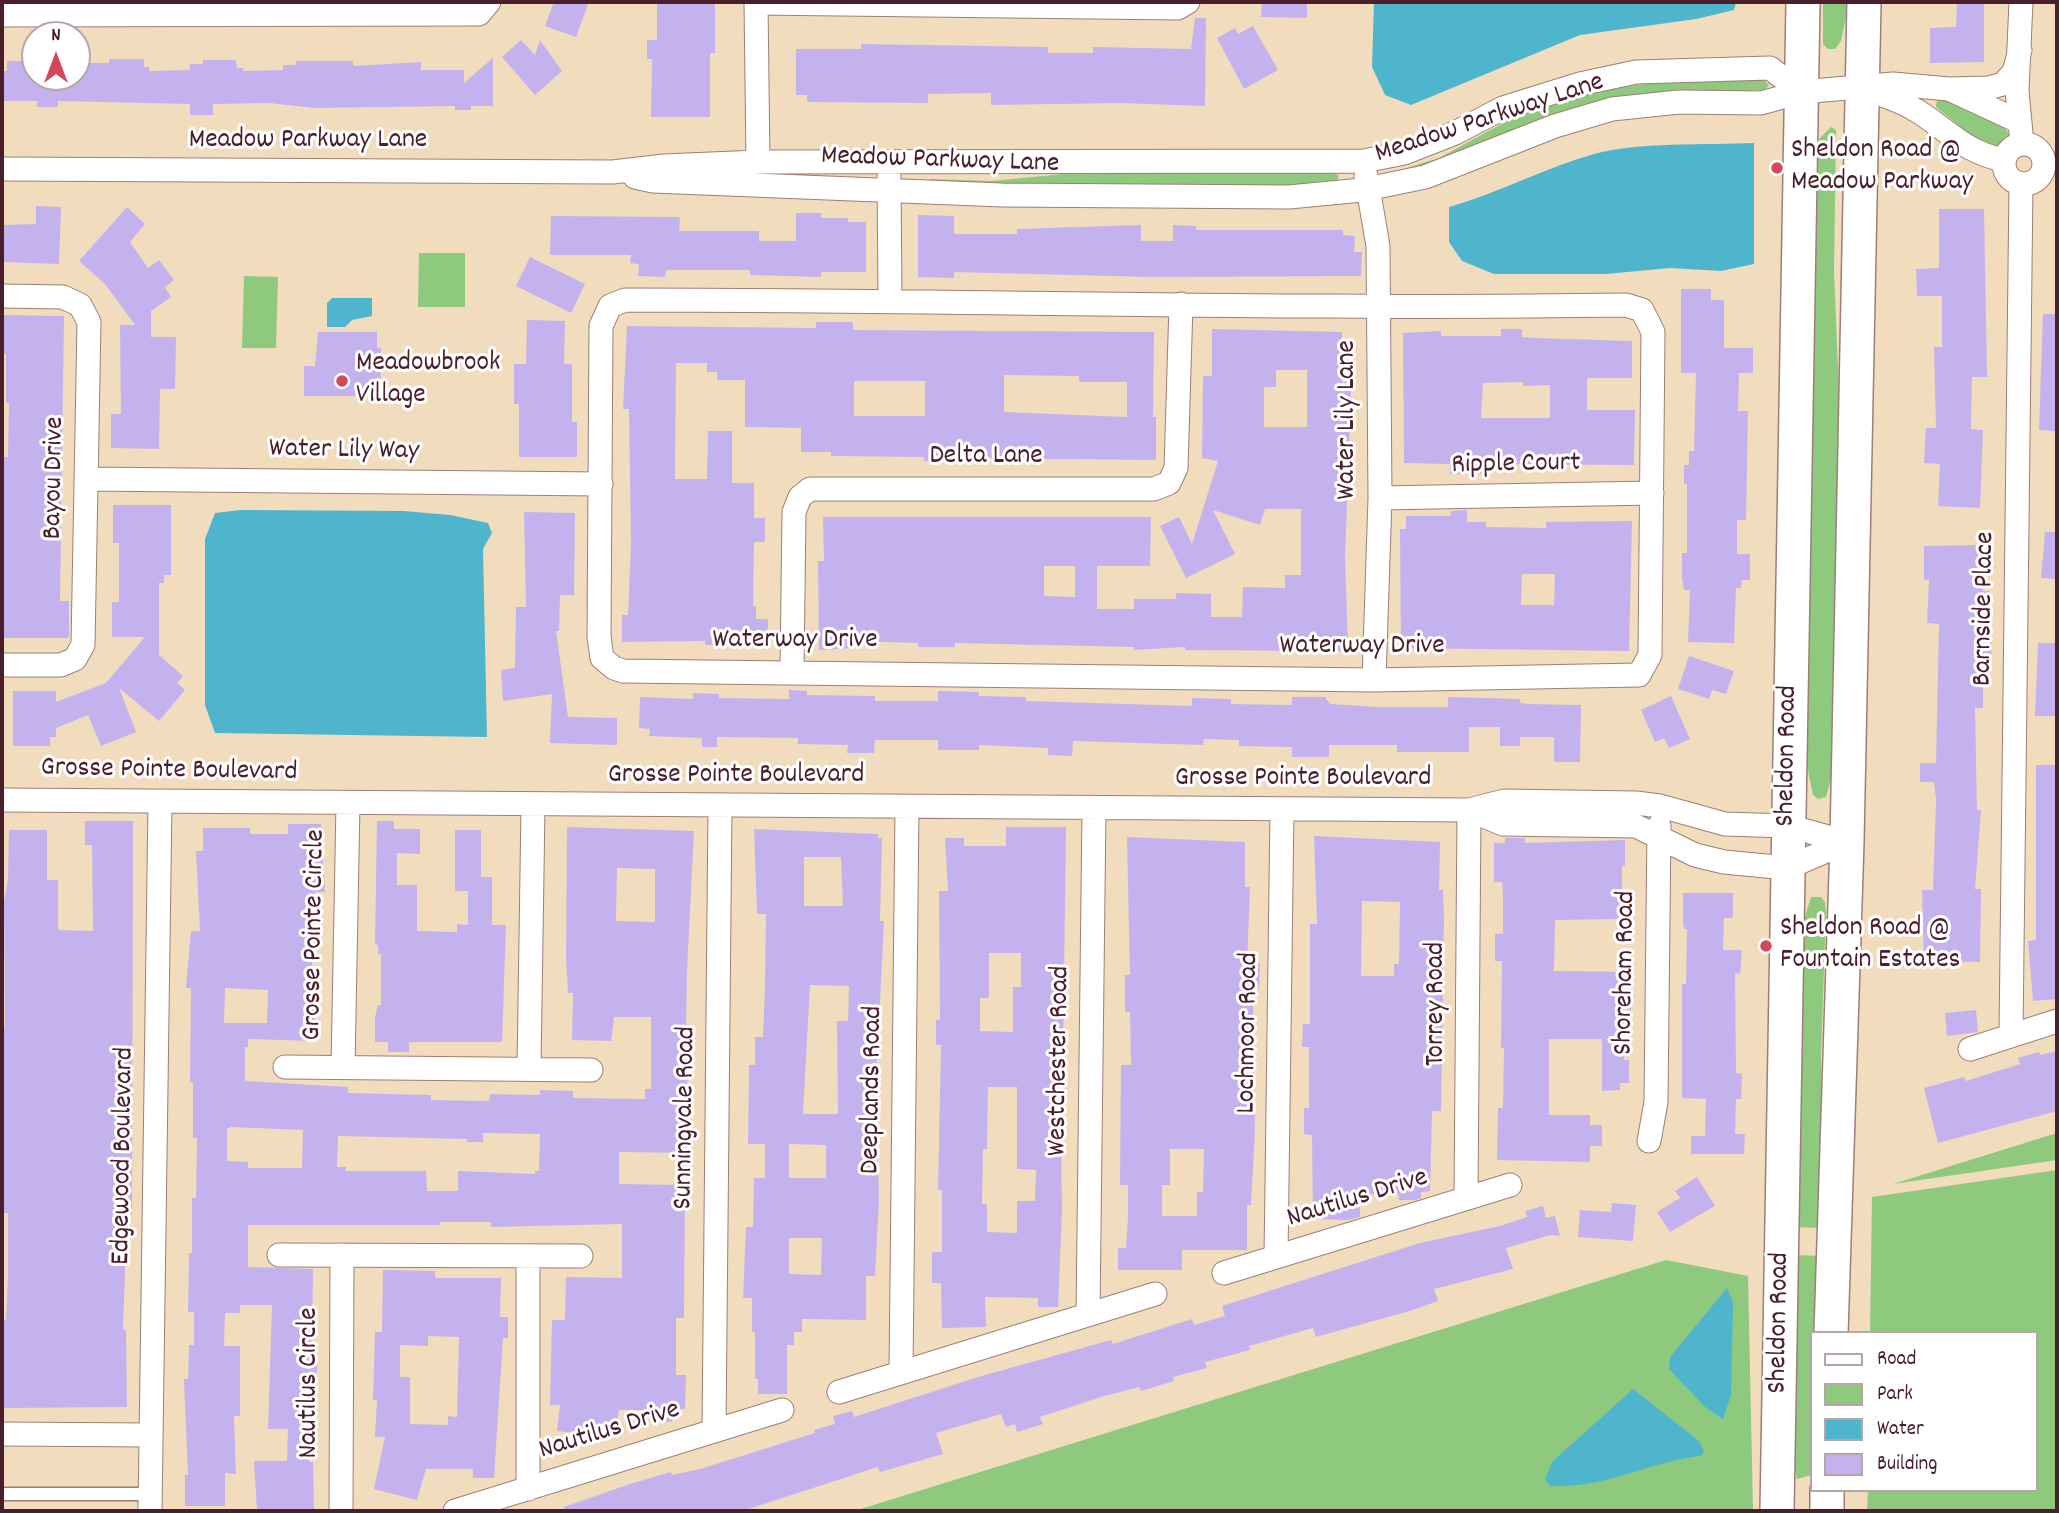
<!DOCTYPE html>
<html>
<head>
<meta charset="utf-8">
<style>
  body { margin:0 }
  #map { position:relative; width:2059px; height:1513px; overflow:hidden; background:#f1ddbd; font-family:Dekko,sans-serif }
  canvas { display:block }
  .frame { position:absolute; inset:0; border:4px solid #4a1f2b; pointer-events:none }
  .legend { position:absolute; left:1810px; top:1331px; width:228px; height:161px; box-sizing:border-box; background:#fff; border:2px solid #b7a5aa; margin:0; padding:9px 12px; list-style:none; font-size:21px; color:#4a1f2b }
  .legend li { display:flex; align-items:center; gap:14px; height:35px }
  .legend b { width:35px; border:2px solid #b7a5aa }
  .north { position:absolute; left:21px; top:21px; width:70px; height:70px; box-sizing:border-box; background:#fff; border:2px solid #b7a5aa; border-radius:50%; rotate:0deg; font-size:19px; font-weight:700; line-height:28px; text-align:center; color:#4a1f2b }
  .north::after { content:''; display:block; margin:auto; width:24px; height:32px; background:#d1495b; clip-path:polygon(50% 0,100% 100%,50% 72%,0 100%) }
</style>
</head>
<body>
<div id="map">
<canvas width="2059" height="1513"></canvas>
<div class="frame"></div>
<ul class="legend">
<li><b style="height:9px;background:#fff"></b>Road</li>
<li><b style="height:19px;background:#8ec97e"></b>Park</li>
<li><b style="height:19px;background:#4eb5cd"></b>Water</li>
<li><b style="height:19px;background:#c4b2ef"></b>Building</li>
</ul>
<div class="north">N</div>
</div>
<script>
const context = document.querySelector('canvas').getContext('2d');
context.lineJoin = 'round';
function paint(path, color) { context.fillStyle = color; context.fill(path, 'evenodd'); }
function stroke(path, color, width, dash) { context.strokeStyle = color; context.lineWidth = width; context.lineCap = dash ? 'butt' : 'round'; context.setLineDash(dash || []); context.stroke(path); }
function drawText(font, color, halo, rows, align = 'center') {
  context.font = font + ' Dekko,sans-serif'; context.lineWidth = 6; context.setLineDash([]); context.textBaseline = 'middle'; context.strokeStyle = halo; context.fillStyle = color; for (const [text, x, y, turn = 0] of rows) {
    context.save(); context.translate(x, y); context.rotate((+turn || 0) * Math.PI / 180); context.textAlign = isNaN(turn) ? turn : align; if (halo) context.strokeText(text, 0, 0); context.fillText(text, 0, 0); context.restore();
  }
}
const green = new Path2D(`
  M1823,2H1849L1841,41L1835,49H1828L1823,44Z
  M1682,79H1763L1769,85L1765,90L1680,93L1579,107L1535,121L1429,165L1401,172L1400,170L1439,158L1516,116L1558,101L1597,90Z
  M1942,98L1951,99L2005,128L2009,134L2007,146L2001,150L1983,145L1936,107L1937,100Z
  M1831,127L1836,130L1834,272L1842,465L1835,766L1826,797L1818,799L1813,795L1803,747L1810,177L1820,138Z
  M1084,172L1335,173L1339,176L1337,181L1306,186L930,183V179L991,181Z
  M419,253H465V307H418Z
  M244,276L278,277L276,348H242Z
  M1811,897H1821L1825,902L1826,913L1821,1055L1824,1228L1793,1227L1799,936Z
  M2057,1133V1160L1893,1184Z
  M2057,1170V1511H1867L1868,1490H2036V1333H1870L1872,1197Z
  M1794,1255L1823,1256L1821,1333H1812V1475L1797,1479L1792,1453Z
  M1666,1260L1748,1276L1753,1511H854Z`);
const water = new Path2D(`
  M1374,2H1736L1734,10L1696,19L1580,35L1411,105L1385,95L1372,67Z
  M1754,143V264L1721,271L1670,268L1606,274H1494L1462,261L1449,242V207C1499,193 1544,168 1594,154C1636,142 1708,145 1754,143Z
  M332,298H372V316L352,320L345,327H327V303Z
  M241,510L404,511L450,515L488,523L492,533L483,549L487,737L215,733L205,705V539L215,513Z
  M1727,1288L1733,1302L1731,1395L1723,1419L1705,1407L1669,1369L1670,1357Z
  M1633,1389L1699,1441L1704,1451L1701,1456C1645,1462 1611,1488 1550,1486L1545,1479L1553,1461Z`);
const building = new Path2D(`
  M554,2H589L576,37L545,26Z
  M657,2L715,4V53H710V117H651L652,59H647V40H657Z
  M1262,2H1307V18L1261,17Z
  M1957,2H1984V62L1930,63V28L1956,27Z
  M1195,18H1206L1205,106L1120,103L991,105V93L928,94V103L807,102V95H796V49H861V44L1048,47V53H1093V47L1191,49Z
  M1253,26L1278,70L1244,89L1217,38L1235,28L1238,34Z
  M521,40L535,55L540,40L562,71L535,95L502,57Z
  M493,58V106H471V110H455V106L314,108L269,103L213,104V115H190V104L58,101V107H37V101H2V71H7V61H31V77H84V63H109V59H144V67H149V71L190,70V64H203V60H236L237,68H243V71L283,70V65H296V61H353V66L421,62V70H464V83Z
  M36,206L61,207L59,264L2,262V225L36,224Z
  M127,207L145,224L130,242L148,268L159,260L174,280L165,287L171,297L151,311V337H176L175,389H160L159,449L111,448V414H121L120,325H135L105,284L79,261Z
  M1939,209H1984L1987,377H1972L1971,429L1983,430L1980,508L1938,506L1940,464L1924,463L1926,428H1936L1934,347H1942V296H1917L1916,269L1939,268Z
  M796,213H821V218H848V222H866V272H821V277L750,275V270H666L665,277L638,276L639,264L630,263L631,255H550L551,216L680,217L679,231H759V241H796Z
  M918,215L954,216V234H1017V229L1141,225V241H1173V225L1196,226V230H1343V235L1355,236L1354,252H1362L1361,276L1152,277L954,272V278L918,277Z
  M530,257L585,284L571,313L516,286Z
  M1681,289H1711V300H1724V348H1753V373H1739L1738,411H1748L1746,520H1737V554H1750V580H1742L1741,588H1736L1734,643L1688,642L1690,590H1684L1682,578V553H1687V484H1684V465H1689V451H1694L1696,373H1681Z
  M2043,314H2057V431L2039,430Z
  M2,315L64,316L60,601H69V638H2V457H8L9,403H6V354H2Z
  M527,320L565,321L564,364H572V422H577V457H519V404H514V364H526Z
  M816,322H853V330L1154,332L1153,417H1156V460L962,458V462L924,461V457L831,456V452H801V428L745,427V380H717V372H707V363H676L675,479H707L708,431H732V483H754V518H765V542H754L753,606H756V619H768V645H705V641L622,642V615H628L631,545L629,409H623L627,326L816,328ZM1004,375L1079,376V382H1127V417L1004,412ZM854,381H925V416H854Z
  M1212,329L1342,332V382H1349L1351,393L1345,556L1348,651L1185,650V647L1134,650V647L955,643V647H918V643L852,641V648L819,650L818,561H824L823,517H1151L1150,566H1097V609H1134V599H1176V593L1211,594V617H1242L1243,587L1285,588V575H1301V509H1265L1260,525L1213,510L1235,554L1186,578L1160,526L1179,517L1192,544L1218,461L1202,458L1203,376H1212ZM1276,370H1307V427H1264V387H1276ZM1044,566H1075V597L1044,596Z
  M1501,329H1522V337L1534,338L1632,341V378H1587V410H1635L1634,465L1491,464L1490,474H1450V464L1404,463L1403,333L1441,331V336H1501ZM1523,382V386L1550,385V418H1481L1483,383Z
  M318,332H377V348H381L380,396H304V366H315Z
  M113,505H171V575H164V583H159V655L183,676L177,683L185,690L159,721L119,688L136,732L101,746L88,715L56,728V737H50V746H13V691H56V702L106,683L145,637H112V602H119V543H113Z
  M1467,510V522H1486V527L1546,528V522L1632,521L1629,651L1401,648L1400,529H1406V516H1450L1451,511ZM1522,574H1555L1554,605H1521Z
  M524,512L575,513L574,595H560L559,631H556L568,717L617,718V745L550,743L552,694L503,701L501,670L515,668L516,607H526Z
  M2045,532H2057V579L2041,578Z
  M1982,545L1983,591H1989L1987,640H1992L1990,673H1983V708H1975L1977,810H1981L1975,889H1981L1980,962L1924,961L1922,890H1933L1936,800L1934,782H1920V763H1936L1939,624L1927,623L1929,580H1924V546Z
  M2038,643H2057V716H2035Z
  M1689,656L1734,671L1726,694L1712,690L1709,699L1678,689Z
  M789,690L807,691V695L875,696V701H938V691L979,692V696L1026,697V701L1192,706V698L1231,699V704L1292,705V697H1325L1330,704L1379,707H1448V697L1520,699V703L1529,704L1581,705L1580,762H1554V737H1520V746H1500V727H1469V752H1397V745H1329V757H1292V747L1239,746V740L1204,739L1203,745L1073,741L1072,756L1048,755V748L979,745V750H938V740H875L874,753H847L848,745L798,744V738L717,737V747H702V738L649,736L650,729L639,728L640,697L693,699V693L719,694V698L789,699Z
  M1671,696L1690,739L1669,748L1664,738L1655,742L1641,710Z
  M2036,765H2057V999L2033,1001L2028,941L2036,940Z
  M85,821H133L132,1214H127L123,1330H126L127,1407L2,1408V1320H6L8,1275V1213H2V1027H5L4,902L8,880L9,830H47V880H58V930L93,931L92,845H85Z
  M377,821H394V829H420V854L397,853V885H417V931L457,932V924L468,925V891H455V830H481V877H492V925H506L502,1042H409V1052H388V1042H375V1017L378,1005H381V954H378V945L375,944Z
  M288,824H321L325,892H315L312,960L316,1041L248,1039V1047H245V1081L348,1087V1093L431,1095V1100L489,1101L490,1094L540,1095V1090L573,1091V1098L645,1099V1089H651V1017H614L611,1041L572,1040L573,993H568L566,958L567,827L694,831L687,969L686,1029H689L686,1130H691V1153L619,1152V1184L685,1185L684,1318H676V1375H686L685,1409H672V1422L651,1421L652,1410H619L615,1437L557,1431L560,1405H550L552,1320H565L566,1277L622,1278V1224L491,1227V1222H440V1225H248V1267L313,1269L312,1359H318L309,1462H313L314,1511H257L254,1461H287L288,1429H268L272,1305H240V1313H225L224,1346H240V1416H234L236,1474L225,1473V1506H185V1475H188L184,1379H188L189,1345H194V1312H188L189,1253H192V1198H196L197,1138H193V1082H190L191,988H186L191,931H200L196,851H203V828H250V834H288ZM617,868L655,869V922L616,921ZM225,988L268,990L267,1023H224ZM231,1127L303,1130L302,1168H248V1162L227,1161V1129ZM483,1133L540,1134L539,1171H535V1174L458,1171V1191H427L426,1171H346V1167H337L338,1136L467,1139V1142H483Z
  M1006,827H1066L1063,1057H1066V1093H1060L1062,1209L1058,1307H1038V1298L985,1297L986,1327L942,1328L941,1283H932V1252H942V1190H938L941,1045H936V1020H940L939,891H948L945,838H964V846H1006ZM989,953H1021V987H1013V1032L980,1031V998H989ZM988,1087H1017V1169L1036,1170L1035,1201H1017V1233L987,1232V1204H982L983,1149H987Z
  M754,829L878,834V838H882L880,921H884L876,1082L879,1201L875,1276H866V1320L802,1319V1332H794V1345H787V1394H758V1379H755V1332H752V1298H743L746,1227H753L754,1178H765V1144H748L749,1065H755V1037H763L765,986L766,914H757ZM804,857H841L843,906H804ZM810,985L849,986L848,1021H837L838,1114H803ZM789,1144L826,1145V1178H789ZM789,1238H822L821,1275L789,1274Z
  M1314,836L1440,842L1439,890H1443L1444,920L1441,1111H1432L1430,1191L1421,1192V1198L1415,1200H1399L1398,1193L1360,1195V1217L1348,1220L1313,1219L1312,1135L1304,1134V1108H1309V1047H1302L1303,1024H1310V924H1317ZM1362,901L1400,902L1399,964H1394V976H1361Z
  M1127,837L1245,842V887H1250L1247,964H1260L1259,988H1255L1253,998L1255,1130L1251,1205H1247V1250H1182V1270H1118V1248H1126L1128,1216V1185H1120L1121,1065H1131L1130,1012H1125V975H1130ZM1170,1149H1204L1203,1192H1197V1216H1162V1185H1170Z
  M1505,838H1525V843L1625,840V866H1622V919L1555,920L1554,971L1631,972V1010L1624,1009V1060H1629V1083H1620V1090L1602,1091V1039H1549V1115H1590V1125H1602V1146H1590V1162L1497,1160L1498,1108H1503L1504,1048H1501L1502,961H1495V934H1503V897L1502,882H1494V843H1505Z
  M1683,893H1733V918H1724L1723,950H1742L1740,974L1735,973L1736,1073L1742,1074L1741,1099H1736L1735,1134H1745L1744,1154H1691V1136H1705L1706,1099L1682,1098V984H1686L1687,929H1684L1683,919Z
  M1976,1010L1978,1032L1947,1036L1945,1013Z
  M2057,1051V1111L1938,1143L1924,1088L1964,1077L1966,1081L2020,1064L2018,1058L2039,1052L2040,1055Z
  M1697,1177L1715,1206L1670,1232L1657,1212L1680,1198L1675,1191Z
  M1612,1203L1636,1205L1633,1241L1578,1237L1580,1210L1611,1212Z
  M1543,1206L1546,1218L1555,1216L1560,1236L1550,1235L1506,1248L1513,1269L1434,1289L1438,1301L1413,1310L1316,1337L1313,1328L1249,1346L1250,1350L1205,1362L1207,1368L1173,1377L1174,1381L1141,1391L1139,1387L1101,1397L1040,1417L1043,1424L1017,1432L1015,1424L1006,1427L1001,1414L936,1433L943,1454L880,1472L878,1467L742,1511H565L564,1507L630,1484L671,1472L672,1475L700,1469L815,1433L814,1430L835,1424L833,1416L852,1411L854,1417L978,1377L1111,1340L1113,1344L1192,1319L1194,1325L1225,1316L1222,1306L1420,1243L1500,1226L1527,1217L1525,1211Z
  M383,1270L435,1271V1278H501L500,1317H508V1338H503L494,1478H473V1469H426L417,1500L374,1489L385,1437H375L377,1400H373L375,1332H382ZM428,1336L459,1337L457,1417L448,1416V1425L410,1424V1377H400V1345L428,1346Z`);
const lane = new Path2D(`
  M2,1494H150`);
const street = new Path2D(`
  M756,2L758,162
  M2021,2L2017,91L2022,144
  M756,3L1178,8L1188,2
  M2,15L479,14L489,2
  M1949,89L2018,121
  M1869,91C1887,96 1903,102 1919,112C1950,132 1966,153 2004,160
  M2004 164a20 20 0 1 1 40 0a20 20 0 1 1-40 0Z
  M2,169L613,172L664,166L758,162L1364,161L1404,153L1455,133L1503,108L1580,84L1636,72L1770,68L1801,92
  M1366,176L1378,246L1380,498L1374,680
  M635,177L653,181L1002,195L1289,197L1362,190L1425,177L1555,126L1612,109L1679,102L1761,103L1801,92L1893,84L1949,89L1988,88L2003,84L2014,72L2020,50
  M889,177L890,300
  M2,296L63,297L80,305L89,322L83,645L75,659L61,665H2
  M625,300C958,300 1292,310 1626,305L1642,310L1653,332L1650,655L1639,675L1374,680L623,671L614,668L602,658L599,637L601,326L610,306Z
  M86,479L601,484
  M1380,498L1652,493
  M792,671L794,512L800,497L810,489H1154L1169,483L1176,468L1181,304
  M2,800L1469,810L1504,801L1636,803L1660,806L1725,824L1788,826L1847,842
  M1469,810L1503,824L1636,826L1695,855L1724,862L1787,868L1847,842
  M2011,1035L2021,184
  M1970,1049L2057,1021
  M285,1067L591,1070
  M343,1067L348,804
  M529,1069L533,806
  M1649,1141L1656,1102L1659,826
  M1466,1198L1469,810
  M279,1255L581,1256
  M1276,1257L1282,809
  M1224,1273L1510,1185
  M1088,1315L1094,809
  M901,1372L907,808
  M839,1392L1155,1294
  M714,1431L720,807
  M2,1434L151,1435
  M528,1489V1256
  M150,1511L160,802
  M341,1511L342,1255
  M455,1511L782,1410`);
const secondary = new Path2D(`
  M1831,1333L1847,842L1864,2
  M1777,1511L1803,2
  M1827,1511V1490`);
const markers = [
  [1777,168,7,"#d1495b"],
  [342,381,7,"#d1495b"],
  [1766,946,7,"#d1495b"]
];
const streetNames = [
  ["Meadow Parkway Lane",1490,120,-18],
  ["Meadow Parkway Lane",308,142],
  ["Meadow Parkway Lane",940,162,2],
  ["Water Lily Lane",1349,420,-90],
  ["Water Lily Way",344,452,1],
  ["Delta Lane",986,458],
  ["Ripple Court",1516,466,-1],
  ["Bayou Drive",56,478,-89],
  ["Barnside Place",1986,609,-89],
  ["Waterway Drive",795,642],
  ["Waterway Drive",1362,648],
  ["Sheldon Road",1789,756,-89],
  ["Grosse Pointe Boulevard",169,772,1],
  ["Grosse Pointe Boulevard",736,777],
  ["Grosse Pointe Boulevard",1303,780],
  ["Grosse Pointe Circle",316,935,-89],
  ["Shoreham Road",1627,973,-89],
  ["Torrey Road",1438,1004,-90],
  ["Lochmoor Road",1250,1033,-89],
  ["Westchester Road",1061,1061,-89],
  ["Deeplands Road",874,1090,-89],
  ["Sunningvale Road",687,1118,-89],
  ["Edgewood Boulevard",125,1156,-89],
  ["Nautilus Drive",1358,1200,-17],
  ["Sheldon Road",1781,1323,-89],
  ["Nautilus Circle",311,1383,-90],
  ["Nautilus Drive",610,1432,-17]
];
const poiNames = [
  ["Sheldon Road @",1791,152],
  ["Meadow Parkway",1791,184],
  ["Meadowbrook",356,365],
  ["Village",356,397],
  ["Sheldon Road @",1780,930],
  ["Fountain Estates",1780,962]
];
paint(green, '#8ec97e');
paint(water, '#4eb5cd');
paint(building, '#c4b2ef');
stroke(lane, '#9e7e74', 15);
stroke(street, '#9e7e74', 25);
stroke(secondary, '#9e7e74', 36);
stroke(lane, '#fff', 12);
stroke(street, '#fff', 23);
stroke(secondary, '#fff', 33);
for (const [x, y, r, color] of markers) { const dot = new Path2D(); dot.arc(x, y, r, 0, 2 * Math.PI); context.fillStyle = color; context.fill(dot); stroke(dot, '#fff', 2.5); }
drawText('28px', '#4a1f2b', '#fff', streetNames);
drawText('28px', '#4a1f2b', '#fff', poiNames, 'left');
</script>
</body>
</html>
